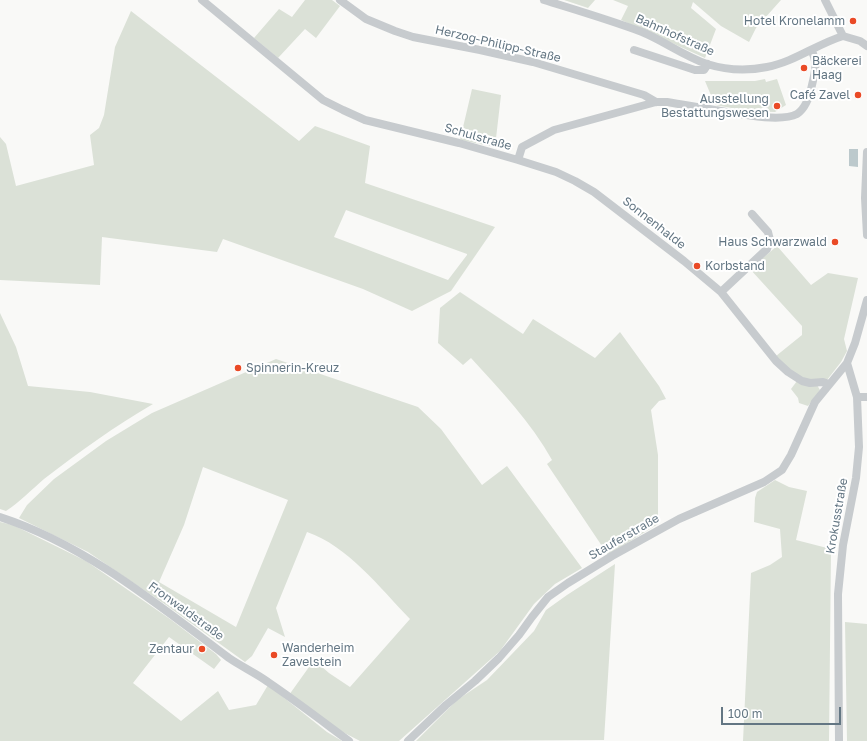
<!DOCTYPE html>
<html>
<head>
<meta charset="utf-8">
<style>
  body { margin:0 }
  #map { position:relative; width:867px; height:741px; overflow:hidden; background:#f9f9f7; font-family:"Golos Text",sans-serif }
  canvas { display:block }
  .scale { position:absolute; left:721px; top:707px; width:120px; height:18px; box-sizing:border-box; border:2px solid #637683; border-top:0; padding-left:5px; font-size:12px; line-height:14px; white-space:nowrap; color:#637683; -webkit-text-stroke:3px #fff; paint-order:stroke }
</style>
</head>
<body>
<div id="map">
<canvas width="867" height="741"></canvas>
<div class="scale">100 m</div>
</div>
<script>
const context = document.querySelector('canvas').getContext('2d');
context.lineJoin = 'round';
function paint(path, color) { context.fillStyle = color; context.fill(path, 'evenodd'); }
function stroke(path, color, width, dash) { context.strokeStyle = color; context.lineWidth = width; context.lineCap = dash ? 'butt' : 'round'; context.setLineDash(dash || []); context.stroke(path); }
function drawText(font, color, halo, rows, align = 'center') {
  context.font = font + ' "Golos Text",sans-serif'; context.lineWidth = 4; context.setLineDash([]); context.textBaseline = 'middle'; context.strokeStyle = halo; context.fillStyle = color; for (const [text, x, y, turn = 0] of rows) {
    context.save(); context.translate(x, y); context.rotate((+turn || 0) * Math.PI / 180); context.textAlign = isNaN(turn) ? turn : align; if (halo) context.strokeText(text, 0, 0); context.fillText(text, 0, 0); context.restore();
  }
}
const green = new Path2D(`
  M305,0H332L340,6L316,38L305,29L278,58L254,38L279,9L292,17Z
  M564,0H595L588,8Z
  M613,0H781L756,28L749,42L721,26L693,2L691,8L716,29L705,58L621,20L628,6Z
  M131,11L299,141L315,126L370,146L365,183L495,227L451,291L412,311L363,289L223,239L217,252L102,237L100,285L0,280V137L6,144L16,186L94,165L90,135L99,128L104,115L115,47ZM346,210L467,254V255L448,280L334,237Z
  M765,79L766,82L777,79L786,105L775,112L748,111L715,105L705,81H755Z
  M472,89L501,95L495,147L460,140Z
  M777,246L811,285L828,273L858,278L844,339L847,351L841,362L827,380L814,381L793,375L776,356L802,335V326L750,269Z
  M460,292L523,334L533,319L595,358L620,332L659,386L666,399L659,401L651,410L658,455V524L608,555L547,464L552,460C531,422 500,390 471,358L463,365L438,343L440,308Z
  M0,313L16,347L28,386L90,392L153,404C115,426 79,452 44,479C31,490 20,502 6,511L0,509Z
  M276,359L418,407L441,429L482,485L507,466L582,568L555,584L534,604L500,651L399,741H360L333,727L289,695L314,660L329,673L350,687L410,619C380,588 348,546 307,532L276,608L285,637L268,628L252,656L245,662L166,605L88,552L19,518L27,505L54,479L106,441L152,413ZM203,467L288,500L236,627L159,582L184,525Z
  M797,381L817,385L820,390L808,406L799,403L798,398L791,389Z
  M775,480L789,487L807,491L796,540L831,549L829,741H743L751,573L770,565L782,557L780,529L754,522L755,498L757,492Z
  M0,522L13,525L86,561L170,619L216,654L221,660L214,669L169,637L133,683L181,721L218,691L229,710L256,705L268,685L327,732L342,741H0Z
  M615,564L604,740L416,741L457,700L487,680L534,631L546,610L567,595Z
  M845,622L867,624V741H847Z`);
const water = new Path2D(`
  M849,149H858V167L849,166Z`);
const minor = new Path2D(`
  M202,0L323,100L343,110L365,120L459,143L518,160L556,172L575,181L594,192L684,261L721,292L776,361L788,372L802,381L810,383L823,382L829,384
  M340,0L366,19L395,31L413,37L480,50L533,62L644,95L656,102
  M544,0C576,10 610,20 642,32C664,41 684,56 707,64C726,70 748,71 767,67C794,62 817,44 843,36
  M825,0L843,36
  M843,36L860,41L867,46
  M634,50L695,70H704L708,64
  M867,152L865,198L867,235
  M518,160L522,147L554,130L656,102H667C683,105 699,107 715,110C735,113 780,123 797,114C806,108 810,95 812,85C815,73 818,61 811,50
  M721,292L767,249L770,240L768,232L752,214
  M857,397H867
  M0,517C86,545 158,605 229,658C242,667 256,673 268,682C296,701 322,721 349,741
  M408,741L446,705L475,681L499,658L519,635L532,617L548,597L568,583L612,556L679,519L764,482L782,470L791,455L815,402L847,363
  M839,741L838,594L843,545L856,478L859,447L857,397L847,363L855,343L867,300`);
const markers = [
  [853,21,4,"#ea4a26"],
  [804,68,4,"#ea4a26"],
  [858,95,4,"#ea4a26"],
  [777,106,4,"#ea4a26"],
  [835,242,4,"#ea4a26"],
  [697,266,4,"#ea4a26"],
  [238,368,4,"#ea4a26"],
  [202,649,4,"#ea4a26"],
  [274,655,4,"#ea4a26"]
];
const poiNames = [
  ["Hotel Kronelamm",845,21],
  ["Bäckerei",812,61,"left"],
  ["Haag",812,75,"left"],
  ["Café Zavel",850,95],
  ["Ausstellung",769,99],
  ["Bestattungswesen",769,113],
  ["Haus Schwarzwald",827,242],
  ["Korbstand",705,266,"left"],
  ["Spinnerin-Kreuz",246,368,"left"],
  ["Wanderheim",282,648,"left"],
  ["Zavelstein",282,662,"left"],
  ["Zentaur",194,649]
];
const streetNames = [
  ["Bahnhofstraße",675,35,24],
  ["Herzog-Philipp-Straße",498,44,13],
  ["Schulstraße",478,137,16],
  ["Sonnenhalde",654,223,38],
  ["Krokusstraße",837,516,-80],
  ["Stauferstraße",624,537,-30],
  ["Fronwaldstraße",186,611,36]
];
paint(green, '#dbe1d7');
paint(water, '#bcc9cc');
stroke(minor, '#c7cbce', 8);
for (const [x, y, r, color] of markers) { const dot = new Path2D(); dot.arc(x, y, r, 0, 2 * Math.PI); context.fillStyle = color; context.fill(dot); stroke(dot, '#fff', 1.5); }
drawText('12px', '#637683', '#fff', poiNames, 'right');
drawText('12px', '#637683', '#fff', streetNames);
</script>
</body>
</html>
